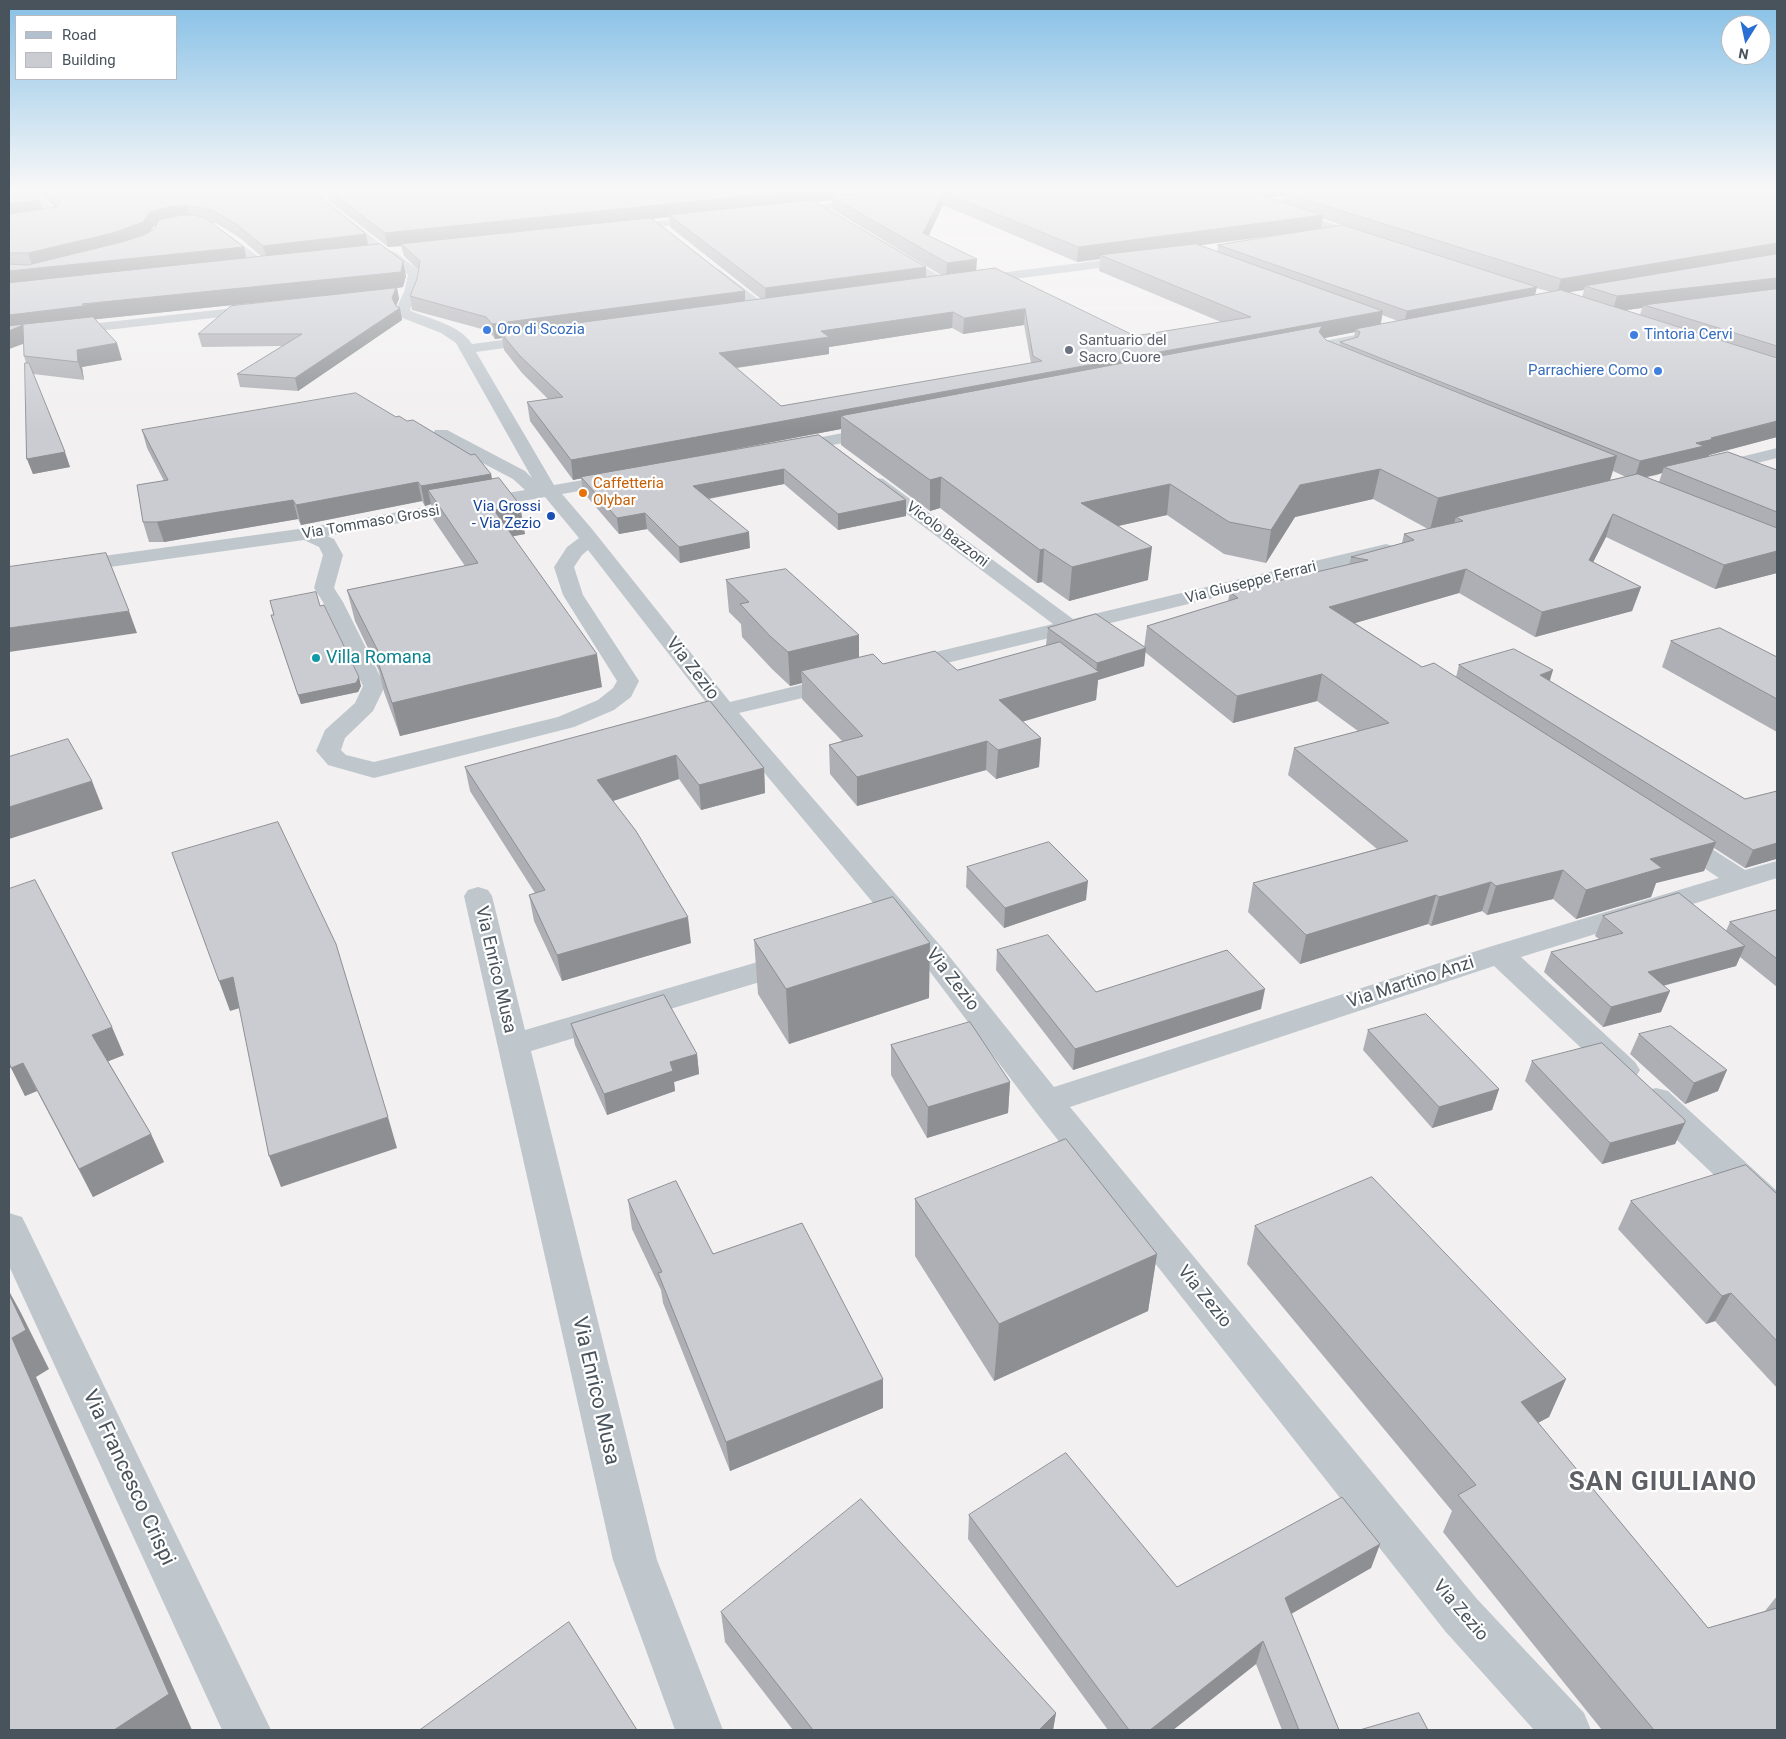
<!DOCTYPE html>
<html>
<head>
<meta charset="utf-8">
<style>
  body { margin:0 }
  #map { position:relative; width:1786px; height:1739px; overflow:hidden; background:#f2f0f0; font-family:Roboto,sans-serif }
  canvas { display:block }
  .frame { position:absolute; inset:0; border:10px solid #49535c; pointer-events:none }
  .legend { position:absolute; left:15px; top:15px; width:162px; height:65px; box-sizing:border-box; background:#fff; border:1px solid #b6babe; margin:0; padding:6px 9px; list-style:none; font-size:15px; color:#49535c }
  .legend li { display:flex; align-items:center; gap:10px; height:25px }
  .legend b { width:25px; border:1px solid #b6babe }
  .north { position:absolute; left:1721px; top:15px; width:50px; height:50px; box-sizing:border-box; background:#fff; border:1px solid #b6babe; border-radius:50%; rotate:190deg; font-size:14px; font-weight:700; line-height:20px; text-align:center; color:#49535c }
  .north::after { content:''; display:block; margin:auto; width:18px; height:22px; background:#2a70d3; clip-path:polygon(50% 0,100% 100%,50% 72%,0 100%) }
</style>
</head>
<body>
<div id="map">
<canvas width="1786" height="1739"></canvas>
<div class="frame"></div>
<ul class="legend">
<li><b style="height:6px;background:#b2bfcc"></b>Road</li>
<li><b style="height:14px;background:#caccd2"></b>Building</li>
</ul>
<div class="north">N</div>
</div>
<script>
const context = document.querySelector('canvas').getContext('2d');
context.lineJoin = 'round';
function paint(path, color) { context.fillStyle = color; context.fill(path, 'evenodd'); }
function stroke(path, color, width, dash) { context.strokeStyle = color; context.lineWidth = width; context.lineCap = dash ? 'butt' : 'round'; context.setLineDash(dash || []); context.stroke(path); }
function drawText(font, color, halo, rows, align = 'center') {
  context.font = font + ' Roboto,sans-serif'; context.lineWidth = 4.5; context.setLineDash([]); context.textBaseline = 'middle'; context.strokeStyle = halo; context.fillStyle = color; for (const [text, x, y, turn = 0] of rows) {
    context.save(); context.translate(x, y); context.rotate((+turn || 0) * Math.PI / 180); context.textAlign = isNaN(turn) ? turn : align; if (halo) context.strokeText(text, 0, 0); context.fillText(text, 0, 0); context.restore();
  }
}
const minor = new Path2D(`
  M54,188H84L79,191L39,196L61,215L63,217L61,219L9,226V220L48,215L25,194L30,191Z
  M292,188H305L318,194L387,249L398,254L419,271L421,274L418,292L410,309L411,311C430,319 460,325 472,344L541,335L546,336L548,339L546,342L541,343L476,352L554,485L618,474L624,475L627,479L624,483L562,494L592,529L730,702L837,676L845,678L848,683L845,688L739,713L945,951L1054,1087L1489,947L1719,878L1669,845L1665,839L1669,833L1678,831L1687,833L1745,870L1777,861V878L1521,957L1635,1062L1640,1070L1635,1078L1624,1082L1613,1078L1494,966L1070,1107L1477,1599L1584,1713L1591,1730H1534L1445,1631L1035,1111L925,965L716,715L588,550L582,555L574,567L583,595L639,681L631,697L614,710L574,727L374,778L328,765L316,751L325,730L355,703L363,686L323,602L314,588L323,555L319,547L304,540L9,581V569L306,528L525,490L513,479L435,438L433,434L435,430H447L525,471L532,478L456,343L441,333L400,317L396,309L404,292L408,275L390,260L379,255L310,198ZM545,497L579,538L567,547L554,567L563,595L617,681L613,688L598,700L558,717L374,762L346,755L341,750L345,738L373,711L385,686L343,602L334,588L343,555L334,539L327,536Z
  M1359,188H1387L1382,191L1261,207L1256,204L1261,201Z
  M870,199L875,202L874,204L786,214L780,211L786,208Z
  M706,216L712,219L710,221L622,231L616,228L622,225Z
  M215,227L219,228L266,262L268,265L266,268H258L211,232L209,230L211,228Z
  M894,250L949,281L950,284L949,287H939L890,257L888,254Z
  M1135,256L1139,257L1141,260L1139,263L975,284L969,280L975,276Z
  M716,269L720,270L767,306L769,309L767,312H757L712,276L710,273Z
  M261,305L268,309L266,312L9,341V333Z
  M1377,331L1382,332L1384,335L1382,338L1297,354L1292,353L1290,350L1292,347L1297,346Z
  M879,426L885,427L887,431L885,435L791,453L785,452L782,448L785,444L791,443Z
  M1777,448V458L1714,474L1708,473L1705,469L1708,465Z
  M877,478L883,479L1073,619L1386,544L1393,546L1396,550L1393,554L906,673L898,671L895,666L898,661L1053,624L871,487L868,483L871,479Z
  M478,887L488,890L492,896L525,1030L792,952L803,955L807,962L803,969L531,1051L657,1560L723,1730H675L613,1560L464,896L468,890Z
  M1656,1088L1668,1091L1777,1191V1226L1764,1222L1644,1109L1639,1100L1644,1091Z
  M9,1213L22,1217L27,1227L271,1730H222L9,1266Z`);
const major = new Path2D(`
  M796,191L883,194L888,197L883,200L792,196L791,194Z
  M1287,209L1371,236L1373,239L1371,242H1363L1283,214L1281,212L1283,210Z`);
const wall = new Path2D(`
  M9,188H308L369,246L406,276L403,287L397,288L399,299L396,306L402,320L298,391L240,387L237,374L282,346L202,347L198,334L321,296L96,319L122,360L82,367L84,380L33,374L70,467L33,474L27,459L26,363L24,356V343L9,349ZM40,188L43,197L55,208L42,209L28,190ZM212,223H216L240,238L262,257L246,258L244,247ZM154,226H156L154,229L150,231Z
  M309,188H1777V437L1709,455L1708,457L1777,470V573L1715,589L1606,537L1593,562L1641,587L1632,611L1535,637L1459,593L1355,623L1422,667L1456,677L1459,665L1550,681L1745,799L1777,791V860L1776,859L1745,868L1714,848L1704,871L1656,883L1651,897L1576,919L1553,899L1487,915L1482,911L1431,926L1428,924L1300,964L1248,912L1253,883L1377,849L1288,775L1294,748L1358,731L1317,701L1233,723L1145,652L1144,666L1098,680L1096,700L1022,721L1041,738L1039,767L996,779L986,770L857,806L830,774L829,745L842,741L802,699V683L790,686L772,669L742,637L741,624L729,612L726,580L859,658L883,664L957,670L1048,646L1046,645L1048,628L1144,648L1147,626L1228,601L1230,592L1349,565L1351,557L1402,543L1404,534L1428,529L1373,499L1295,517L1266,563L1224,554L1167,515L1118,526L1148,580L1069,601L1042,582L1037,583L940,508L930,511L841,445V429L664,462L819,435L906,500V516L838,530L784,484L709,499L750,548L680,563L647,529L619,534L583,492L581,478L573,480L530,421L527,402L548,399L522,373L504,350L502,338L495,339L489,331L412,310L410,296L417,279L419,271L404,256L401,246L388,247L329,201L327,191H316ZM833,191L875,193L833,197ZM1284,196L1283,203L1269,198ZM832,200L833,210L941,275L926,277V267L815,202ZM943,205L1077,262L1100,259L1099,271L1221,322L1135,336L976,270L928,236ZM669,217L670,227L761,299L745,301V291L653,219ZM1323,219L1342,225L1321,228ZM1288,234L1218,245L1217,252L1200,245ZM1536,288L1551,292L1534,295ZM1584,290L1582,297L1567,292ZM1642,308L1640,315L1625,310ZM1382,315L1398,321L1381,324ZM1024,325L1031,363L781,406L737,368L829,354V347L952,328L963,334ZM1355,332L1354,338L1340,342V346L1326,340L1324,338ZM1613,471L1626,477L1610,480ZM1662,473L1659,482L1647,477L1657,475Z
  M142,430L491,474L492,479L525,534L513,536L602,687L400,736L384,692L379,671L355,621L347,590L465,566L433,519L431,504L425,506L422,501L301,525L298,519L164,542H149L143,522L164,481L147,448Z
  M271,615L361,686L358,692L301,704Z
  M1671,641L1777,657V732L1662,667Z
  M710,701L764,768L765,793L701,810L679,779L613,801L691,943L562,981L534,921L529,895L535,893L470,791L465,767Z
  M967,867L1086,900L1004,928L966,887Z
  M1777,910V987L1740,957L1736,966L1663,986L1661,1012L1603,1027L1544,972L1551,952L1599,939L1595,936L1603,916L1726,931L1730,922Z
  M754,940L929,998L789,1044L758,994Z
  M997,950L1096,992L1261,1009L1073,1070L996,970Z
  M571,1024L697,1054L699,1074L674,1082L675,1091L607,1115L575,1045Z
  M1368,1030L1499,1089L1492,1110L1432,1128L1363,1050Z
  M1639,1034L1718,1091L1685,1104L1630,1054Z
  M891,1045L1010,1082L1008,1113L927,1138L891,1075Z
  M124,1055L108,1061L151,1134L164,1162L93,1197L37,1091L25,1096L9,1062Z
  M1532,1061L1685,1123L1675,1144L1602,1164L1525,1081Z
  M1777,1194V1388L1715,1321L1706,1324L1618,1229L1631,1201Z
  M915,1199L1157,1254L1148,1311L994,1381L915,1256Z
  M628,1200L713,1254L883,1408L730,1471L663,1303L661,1290L632,1229Z
  M1255,1226L1566,1379L1549,1417L1538,1423L1708,1628L1765,1611L1777,1596V1730H1602L1443,1532L1452,1511L1247,1264Z
  M969,1515L1177,1587L1380,1544L1371,1568L1291,1614L1339,1730H1282L1256,1664L1173,1730H1108L968,1539Z
  M721,1612L1056,1713L1053,1730H793L725,1642Z`);
const shadedWall = new Path2D(`
  M21,188H40L29,189L24,192Z
  M316,188H326L327,191H316Z
  M824,188H833V197H832V200L671,217L669,215V217L403,245L401,244V246L388,247L385,233Z
  M894,188H959L894,193Z
  M1263,188H1346L1285,193L1284,196L1261,199Z
  M943,192V205L923,248V233Z
  M39,200L44,214L9,219V204Z
  M186,205L190,219L173,221L154,226L147,236L33,268L28,253L150,212L169,207Z
  M1323,215L1321,229L1106,258L1100,255V259L1077,262L1078,247Z
  M366,234L369,249L267,260L263,246Z
  M1777,243V257L1585,286L1584,290L1557,294L1561,279Z
  M244,247L247,262L9,287V271Z
  M977,259L976,274L946,278L947,263Z
  M403,261L406,276L403,287L397,288L399,299L394,310L392,298L396,288L89,320L9,349V315Z
  M926,267V281L766,302L765,288Z
  M1777,278V293L1644,305L1642,308L1612,312L1617,296Z
  M1537,287L1534,299L1404,323L1407,311Z
  M745,291V305L501,333L502,338L495,339L492,324Z
  M400,308L402,320L298,391L295,378Z
  M1025,309L1024,325L963,334L964,318Z
  M1383,311L1380,327L1356,329L1355,332L1320,339L841,416V429L573,480L571,460Z
  M953,312L952,328L829,347V354L720,370L719,353L821,331Z
  M117,343L122,360L82,367L84,380L78,362L77,350Z
  M1777,421V437L1709,455L1708,458L1664,467L1662,473L1634,480L1640,461L1711,438Z
  M65,452L70,467L33,474L27,459Z
  M1617,456L1608,487L1463,521L1456,517L1454,524L1430,530L1438,498Z
  M784,469V484L695,501L693,486Z
  M1380,469L1373,499L1295,517L1266,563L1271,530L1300,485Z
  M491,474L494,493L428,490L431,504L425,506L421,486Z
  M941,477L940,508L930,511V480Z
  M418,482L422,501L301,525L296,505Z
  M1170,484L1167,515L1078,535L1081,503Z
  M293,500L298,519L164,542L157,522Z
  M906,500V516L838,530V514Z
  M520,505L525,534L499,539L494,510Z
  M645,513L647,529L619,534L617,518Z
  M1613,514L1606,537L1582,584L1589,560Z
  M749,532L750,548L680,563L679,547Z
  M1152,547L1148,580L1069,601L1072,567Z
  M1044,549L1042,582L1037,583L1040,550Z
  M1777,551V573L1715,589L1724,565Z
  M1466,569L1459,593L1324,632L1329,607Z
  M1641,587L1632,611L1535,637L1542,612Z
  M129,611L137,633L9,652V628Z
  M859,635V669L801,671L802,683L790,686L788,652Z
  M1146,648L1144,666L1098,680L1096,700L998,729L999,700L1096,673L1097,663Z
  M597,654L602,687L400,736L392,703Z
  M1553,670L1548,687L1540,675Z
  M1322,674L1317,701L1233,723L1237,696Z
  M359,677L361,686L358,692L301,704L298,695Z
  M1041,738L1039,767L996,779L998,750Z
  M987,741L986,770L857,806V777Z
  M676,755L679,779L601,805L597,780Z
  M764,768L765,793L701,810L699,785Z
  M92,781L103,809L9,839V807Z
  M1716,842L1704,871L1656,883L1651,897L1576,919L1586,890L1650,859Z
  M1777,843V858L1776,859L1745,868L1753,850Z
  M1563,870L1553,899L1487,915L1496,886Z
  M1088,881L1086,900L1004,928L1005,908Z
  M1491,882L1482,911L1431,926L1439,897Z
  M1436,895L1428,924L1300,964L1306,935Z
  M688,917L691,943L562,981L557,955Z
  M930,943L929,998L789,1044L786,989Z
  M1745,946L1736,966L1639,992L1648,972Z
  M233,977L243,1007L230,1011L219,981Z
  M1265,989L1261,1009L1073,1070L1075,1049Z
  M1670,991L1661,1012L1603,1027L1611,1007Z
  M112,1027L124,1055L104,1063L92,1035Z
  M697,1054L699,1074L674,1082L675,1091L607,1115L604,1094L670,1062Z
  M23,1063L37,1091L25,1096L11,1068Z
  M1727,1070L1718,1091L1685,1104L1694,1083Z
  M1010,1082L1008,1113L927,1138L928,1107Z
  M1499,1089L1492,1110L1432,1128L1439,1107Z
  M388,1117L397,1148L281,1187L269,1156Z
  M1685,1123L1675,1144L1602,1164L1610,1143Z
  M151,1134L164,1162L93,1197L79,1169Z
  M1157,1254L1148,1311L994,1381L999,1324Z
  M9,1291L21,1313L49,1369L36,1377L192,1730H114L12,1338Z
  M1731,1293L1715,1321L1706,1324L1722,1296Z
  M883,1379V1408L730,1471L726,1442Z
  M1566,1379L1549,1417L1505,1440L1521,1402Z
  M1380,1544L1371,1568L1277,1622L1285,1598Z
  M1263,1641L1256,1664L1173,1730H1150Z
  M1056,1713L1053,1730H1039Z`);
const building = new Path2D(`
  M9,188H25L39,200L9,204Z
  M43,188H308L366,234L263,246L236,224L212,210L186,205L169,207L150,212L143,222L113,233L28,253H11L9,252V214L57,207L60,202Z
  M327,188H824L385,233Z
  M922,188H1236L1323,215L1078,247L943,192L923,233L977,259L947,263L832,197Z
  M1324,188H1759L1777,192V243L1561,279L1285,193Z
  M812,200L926,267L765,288L669,215Z
  M182,215H194L205,218L244,247L9,271V264L28,265L122,242L144,235L154,229L159,220Z
  M651,218L745,291L492,324L486,317L410,296L417,279L420,261L401,244Z
  M1343,225L1537,287L1407,311L1218,245Z
  M380,244L403,261L401,272L82,304L84,306L9,315V283Z
  M1196,244L1383,311L571,460L527,402L563,397L519,355L501,333L995,268L1135,336L1251,317L1100,255ZM1025,309L1033,356L1042,361L781,406L719,353L829,337L821,331L953,312L964,318Z
  M1777,254V278L1617,296L1585,286Z
  M396,288L392,298L396,306L400,308L295,378L237,374L302,334H198L231,306Z
  M1777,289V346L1644,305Z
  M1561,290L1777,358V421L1711,438L1714,439L1696,443L1704,446L1640,461L1340,342L1358,337L1360,332L1356,329Z
  M93,317L117,343L77,350L78,362L24,356L23,325L9,331V326Z
  M1322,326L1319,332L1326,340L1617,456L1438,498L1380,469L1300,485L1271,530L1229,522L1170,484L1081,503L1152,547L1072,567L1044,549L1040,550L941,477L930,480L841,416Z
  M25,363H29L65,452L27,459Z
  M356,393L396,417L399,416L407,421L413,420L471,455L475,454L491,474L421,486L418,482L296,505L293,500L157,522H143L137,485L168,480L142,430Z
  M819,435L906,500L838,514L784,469L693,486L749,532L679,547L645,513L617,518L581,477Z
  M1728,452L1777,470V512L1664,467Z
  M1638,474L1777,528V551L1724,565L1613,514L1589,560L1641,587L1542,612L1466,569L1329,607L1422,667L1434,663L1716,842L1650,859L1662,868L1586,890L1563,870L1496,886L1491,882L1439,897L1436,895L1306,935L1253,883L1408,841L1294,748L1389,723L1322,674L1237,696L1147,626L1238,598L1230,592L1368,560L1351,557L1414,540L1404,534L1463,521L1456,517Z
  M499,478L520,505L494,510L597,654L392,703L377,659L379,653L347,590L478,563L428,490Z
  M106,553L129,611L9,628V567Z
  M786,569L859,635L788,652L770,636L740,604L749,602L726,580Z
  M316,592L320,606L324,605L359,677L356,683L298,695L271,615H274L270,601Z
  M1096,614L1146,648L1097,663L1048,628Z
  M1720,628L1777,657V699L1671,641Z
  M1060,642L1099,672L999,700L1041,738L998,750L987,741L857,777L829,745L863,736L801,671L873,654L883,664L935,651L957,670Z
  M1514,649L1553,670L1540,675L1745,799L1777,791V843L1753,850L1459,665Z
  M710,701L764,768L699,785L676,755L597,780L636,831L688,917L557,955L529,895L545,890L465,767Z
  M68,739L92,781L9,807V757Z
  M278,822L336,944L388,1117L269,1156L233,977L219,981L172,853Z
  M1049,842L1088,881L1005,908L967,867Z
  M35,880L112,1027L92,1035L151,1134L79,1169L23,1063L11,1068L9,1062V889Z
  M1679,893L1745,946L1648,972L1670,991L1611,1007L1551,952L1623,933L1603,916Z
  M893,897L930,943L786,989L754,940Z
  M1777,910V959L1730,922Z
  M1048,935L1096,992L1227,950L1265,989L1075,1049L997,950Z
  M664,995L697,1054L670,1062L673,1071L604,1094L571,1024Z
  M1426,1014L1499,1089L1439,1107L1368,1030Z
  M970,1022L1010,1082L928,1107L891,1045Z
  M1671,1026L1727,1070L1694,1083L1639,1034Z
  M1602,1043L1685,1120V1123L1610,1143L1532,1061Z
  M1066,1139L1157,1254L999,1324L915,1199Z
  M1746,1165L1777,1194V1341L1731,1293L1722,1296L1631,1201Z
  M1372,1177L1566,1379L1521,1402L1708,1628L1777,1608V1730H1654L1458,1495L1476,1485L1255,1226Z
  M676,1181L713,1254L802,1223L883,1379L726,1442L658,1273L662,1272L628,1200Z
  M9,1294L26,1330L12,1338L169,1694L114,1730H9Z
  M1066,1453L1177,1587L1342,1497L1380,1544L1285,1598L1339,1730H1299L1263,1641L1150,1730H1129L969,1515Z
  M861,1499L1056,1713L1039,1730H813L721,1612Z
  M569,1622L637,1730H420Z
  M1419,1713L1428,1730H1360Z`);
const markers = [
  [487,330,5,"#3f7fe0"],
  [1634,335,5,"#3f7fe0"],
  [1069,350,5,"#6b7280"],
  [1658,371,5,"#3f7fe0"],
  [583,493,5,"#e8710a"],
  [551,516,5,"#1a4fb4"],
  [316,658,5,"#0f9aa8"]
];
const farShopnames = [
  ["Oro di Scozia",497,330],
  ["Tintoria Cervi",1644,335],
  ["Parrachiere Como",1648,371,"right"]
];
const farWorshipnames = [
  ["Santuario del",1079,341],
  ["Sacro Cuore",1079,358]
];
const farFoodnames = [
  ["Caffetteria",593,484],
  ["Olybar",593,501]
];
const farTransitnames = [
  ["Via Grossi",541,507],
  ["- Via Zezio",541,524]
];
const farStreetnames = [
  ["Via Tommaso Grossi",371,523,-10],
  ["Vicolo Bazzoni",947,535,37],
  ["Via Giuseppe Ferrari",1251,583,-14]
];
const cultureNames = [
  ["Villa Romana",326,658]
];
const streetNames = [
  ["Via Zezio",692,669,52],
  ["Via Enrico Musa",495,970,77],
  ["Via Zezio",952,980,52],
  ["Via Martino Anzi",1411,983,-18],
  ["Via Zezio",1204,1297,51],
  ["Via Zezio",1460,1611,49]
];
const nearStreetnames = [
  ["Via Enrico Musa",595,1391,77],
  ["Via Francesco Crispi",128,1478,65]
];
const nearDistrictnames = [
  ["SAN GIULIANO",1663,1483]
];
paint(minor, '#bfc7cd');
paint(major, '#b2bfcc');
paint(wall, '#aeafb5');
paint(shadedWall, '#8d8f93');
paint(building, '#caccd2');
stroke(building, '#8d8f93', 1);
const sky = context.createLinearGradient(0, 0, 0, 431);
sky.addColorStop(0, '#86c0e6');
sky.addColorStop(0.44, '#f9f8f8');
sky.addColorStop(1, '#f9f8f800');
context.fillStyle = sky;
context.fillRect(0, 0, 1786, 431);
for (const [x, y, r, color] of markers) { const dot = new Path2D(); dot.arc(x, y, r, 0, 2 * Math.PI); context.fillStyle = color; context.fill(dot); stroke(dot, '#fff', 2); }
drawText('15px', '#366cbe', '#fff', farShopnames, 'left');
drawText('15px', '#5b616d', '#fff', farWorshipnames, 'left');
drawText('15px', '#c56008', '#fff', farFoodnames, 'left');
drawText('15px', '#164399', '#fff', farTransitnames, 'right');
drawText('15px', '#49535c', '#fff', farStreetnames);
drawText('18px', '#0d838f', '#fff', cultureNames, 'left');
drawText('18px', '#49535c', '#fff', streetNames);
drawText('21px', '#49535c', '#fff', nearStreetnames);
context.letterSpacing = '1px';
drawText('bold 26px', '#5d6064', '#fff', nearDistrictnames);
context.letterSpacing = '0px';
</script>
</body>
</html>
